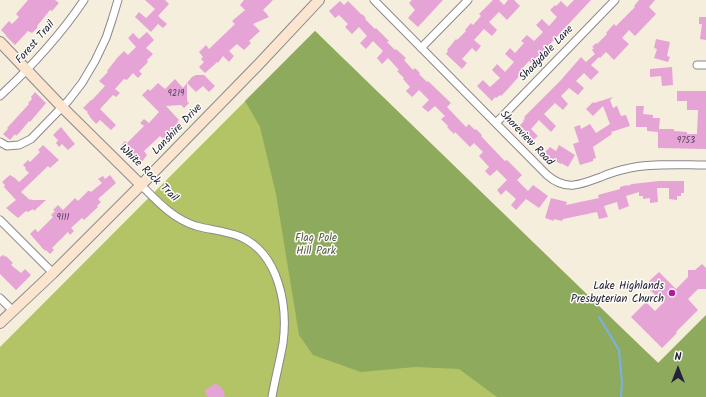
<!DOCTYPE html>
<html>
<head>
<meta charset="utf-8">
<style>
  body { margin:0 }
  #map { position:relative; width:706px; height:397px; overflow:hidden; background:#f6eedc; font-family:Kalam,sans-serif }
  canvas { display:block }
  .north { position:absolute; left:658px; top:349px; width:40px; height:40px; -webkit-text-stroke:3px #fdfcf7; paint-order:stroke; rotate:0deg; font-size:11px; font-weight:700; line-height:16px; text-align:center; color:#22223b }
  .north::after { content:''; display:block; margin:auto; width:14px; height:18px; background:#22223b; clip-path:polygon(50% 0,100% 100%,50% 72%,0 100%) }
</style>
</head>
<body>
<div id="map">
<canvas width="706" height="397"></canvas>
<div class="north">N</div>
</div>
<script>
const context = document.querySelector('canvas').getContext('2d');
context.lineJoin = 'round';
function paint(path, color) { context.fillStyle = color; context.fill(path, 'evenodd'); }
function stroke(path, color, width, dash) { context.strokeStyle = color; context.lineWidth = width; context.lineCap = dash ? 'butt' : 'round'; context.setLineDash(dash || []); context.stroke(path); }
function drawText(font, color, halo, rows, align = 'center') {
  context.font = font + ' Kalam,sans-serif'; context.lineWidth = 3; context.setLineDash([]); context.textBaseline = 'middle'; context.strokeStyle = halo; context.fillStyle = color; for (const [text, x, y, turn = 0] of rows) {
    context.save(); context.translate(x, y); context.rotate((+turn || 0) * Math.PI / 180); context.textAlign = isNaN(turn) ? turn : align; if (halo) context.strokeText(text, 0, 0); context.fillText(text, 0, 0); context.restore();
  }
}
const green = new Path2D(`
  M315,31L563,274L695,397H0V347Z`);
const forest = new Path2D(`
  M315,31L658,363L706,315V397H497L459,369L415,367L361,372L313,355L299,335L276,194L260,127L245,101Z`);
const stream = new Path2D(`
  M599,317L619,350L622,382L621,397`);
const building = new Path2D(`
  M28,0H55L59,3L52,11L50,10L42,20L37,26L38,27L32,33L28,31L15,45L6,36V35L1,30L9,21L12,24L19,17L16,14Z
  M145,0H165L169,4L158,16L167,24L163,28L158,24L151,32L135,17L139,12L146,18L155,9Z
  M244,0H273L263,10L268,15H267L269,17L253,24L260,31L249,41L251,43L244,50L237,44L229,51L234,56L229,62L223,56L218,63L217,62L214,65L205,73L199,67L204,62L201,59L203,57L199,52L206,45L209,49L235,24L232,21L245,10L240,5Z
  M412,0H443L418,27L408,18L415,10L409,3Z
  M493,0H499L504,5L508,0H514L520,6L507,20L499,12L489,22L497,30L492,36L484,29L474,40L481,46L476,52L472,48L462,59L467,63L462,69L446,54L448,51L447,50L456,39L457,40L466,31L465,30L471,23L473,25L481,16L479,14Z
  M574,0H591L538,57H537L531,63L529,61L519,72L521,74L507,90L501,96L500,95L496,98L495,97L492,101L477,86L483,80L490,87L500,78L492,70L497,64L505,72L514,62L505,54L510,48L515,53L524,43L521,41L527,35L534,41L543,32L536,25L542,19L549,26L557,17L550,10L555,5L556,6L561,1L567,7Z
  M639,0H655L649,7L656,14L635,36L629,30L622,38L629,44L614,60L606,52L600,58L599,57L591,65L599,72L591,80L584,73L576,81L584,88L578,95L569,88L561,96L568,104L563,110L555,103L544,114L556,126L551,132L539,120L531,129L538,136L532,141L518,127L524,121H523L525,118L524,117L561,80L581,57L586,62L595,54L592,50L594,48L592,47L596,43L597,44L607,34L606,33L614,24L616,26L635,7L634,6Z
  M340,1L344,5L348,1L362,15V14L366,18L365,19L375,29L376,28L389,41L387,42L395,50L396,49L406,58L404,60L413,70L415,68L420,73L419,74L427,82L428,81L451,103L447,107L466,127L469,124L475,130L476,129L482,135L481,136L500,156L505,161L507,160L522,175L517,180L528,191L533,185L548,196L539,208L526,199L516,210L511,205L516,199L506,190L501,195L497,190L507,180L497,170L490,176L485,171L489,167L479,156L483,152L474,143L470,147L455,132L454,134L447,127L448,126L441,119L445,116L435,106L428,112L422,107L429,100L419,90L412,97L406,91L410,87L403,79L404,78L397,71L399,70L388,58L382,64L377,58L383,51L373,41L366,49L360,43L367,36L359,27L352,34L345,27L348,24L339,15L335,18L329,11Z
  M699,17H706V40L700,39L702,24H699Z
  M147,32L154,40L146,48L153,54L147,60L148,62L139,71L142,74L138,78L133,73L127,80L124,79L115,89L120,93L116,97L113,95L100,109L116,125L111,130L100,120L96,124L89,116H90L87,113L88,112L83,108L91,100H92L105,86L99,81L108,72L107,71L117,58L124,51L128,55L136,47L128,38L133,33L139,39Z
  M656,39L670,42L667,56L670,57L668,62L654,58L657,49L654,48Z
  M672,67L673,85L662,86L661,76L650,77V69Z
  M196,75H204L215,86L209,92L203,86L196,92L187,83L192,77Z
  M175,79L183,88L187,83V101L189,103L184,108L181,105L166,106L179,120L177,122L179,123L169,132L170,133L164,140L160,136L144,151L147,155L139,166L120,147L125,141L127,143L144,126L140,123L144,119L149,123L159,112L142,95L148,89L150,91L158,83L165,89Z
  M677,91H706V149L658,148V132L647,131V127H636V106H644L643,114L653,115V118H660L659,129H674V131L687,132V134H697L698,110H687V101H677Z
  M35,92L46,103L30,122L29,121L20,132L16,136L15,134L10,140L3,134L8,129L7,128L29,104L28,103L32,99L31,97Z
  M613,97L610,100L613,108L617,106L621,116L626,115L630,126L611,132L612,134L593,147L596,158L593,159V161L580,165L573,144L579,142L574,127L580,125L581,129L590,124L596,133L610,124L603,106L593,116L586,109L593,102L594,103Z
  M61,127L70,138L75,144L68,150L62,144L59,147L56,143L58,140L53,135Z
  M43,145L59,160L50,168L48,166L21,192L30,200L31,199L32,200H46L34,211L33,209L28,212L26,211L18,218L6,208L16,200L4,187L5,185L2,182L10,175L15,178L19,182L29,173L25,169L26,168L23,165L28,160L30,162L40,152L38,150Z
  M559,145L575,155L568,167L561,163V164L543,154L550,147L556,151Z
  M110,175L116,183L98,199L101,202L97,206L98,207L84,220L82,218L71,228L74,231L70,235L68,232L52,248L54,250L50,254L46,250L45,251L30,234L35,229L38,232L53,217L51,215L55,211L53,210L58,205L63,210L75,198L78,201L88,191H90L91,192L102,183L98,179L103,176L105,179Z
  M659,181H684V193H681V196H677V200L669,199V188H657L658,202L650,203V198L643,199V196H639V192L626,196L629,206L619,210L617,202L604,206L608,217L599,219L597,212L563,219L562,221L554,219V221L545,218L551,198L567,202L566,205L599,198L598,195L620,189V187L627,185V186L632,184Z
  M3,255L6,257V256L13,263L11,265L21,273L25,269L31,275L16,290L0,274V257Z
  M702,264L706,268V289H698L688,299L698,310L676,332L677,333L662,348L631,317L646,302L655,311L663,303L645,285L659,272L676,289L688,277V270H695Z
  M216,383L218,386L219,385L224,392L223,393L225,397H208L204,391Z`);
const street = new Path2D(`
  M374,0L547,175C555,182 564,186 574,185C584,184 592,180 601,177C610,173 620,170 630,168C653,163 682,165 706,165
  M421,48L468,0
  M697,65H706
  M0,96C31,67 60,36 84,0
  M496,123L615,0
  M0,142L7,146L19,145L31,139L68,101L82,83L95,61L106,38L112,20L118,0
  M141,185C157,201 173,219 196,226C211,230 226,231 241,237C279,254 288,306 283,343C280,361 275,379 272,397
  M0,220L53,273
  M0,298L13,311`);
const secondary = new Path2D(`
  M0,42L62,107L141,185
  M0,323L53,273L141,185L259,64L319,0`);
const markers = [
  [672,293,4,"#b5179e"]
];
const numberNames = [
  ["9219",176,94],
  ["9753",686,141],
  ["9111",63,218]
];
const streetNames = [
  ["Forest Trail",36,43,-49],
  ["Shadydale Lane",547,54,-46],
  ["Lanshire Drive",178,130,-46],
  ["Shoreview Road",526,139,46],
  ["White Rock Trail",148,174,44]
];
const parkNames = [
  ["Flag Pole",316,239],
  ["Hill Park",316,252]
];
const poiNames = [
  ["Lake Highlands",664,287],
  ["Presbyterian Church",664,300]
];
paint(green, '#b3c467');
paint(forest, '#8eaa5c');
stroke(stream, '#7cb0ea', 2);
paint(building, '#e6a3d6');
stroke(street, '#8c888c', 9);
stroke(secondary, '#8c888c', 12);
stroke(street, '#fff', 7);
stroke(secondary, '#fbe5cf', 10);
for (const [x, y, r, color] of markers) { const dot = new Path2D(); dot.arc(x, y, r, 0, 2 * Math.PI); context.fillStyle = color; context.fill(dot); stroke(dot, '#fdfcf7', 1.5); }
drawText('9px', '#534262', null, numberNames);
drawText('11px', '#22223b', '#fdfcf7', streetNames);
drawText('11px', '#555b4a', '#fdfcf7', parkNames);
drawText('11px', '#22223b', '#fdfcf7', poiNames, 'right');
</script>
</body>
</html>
